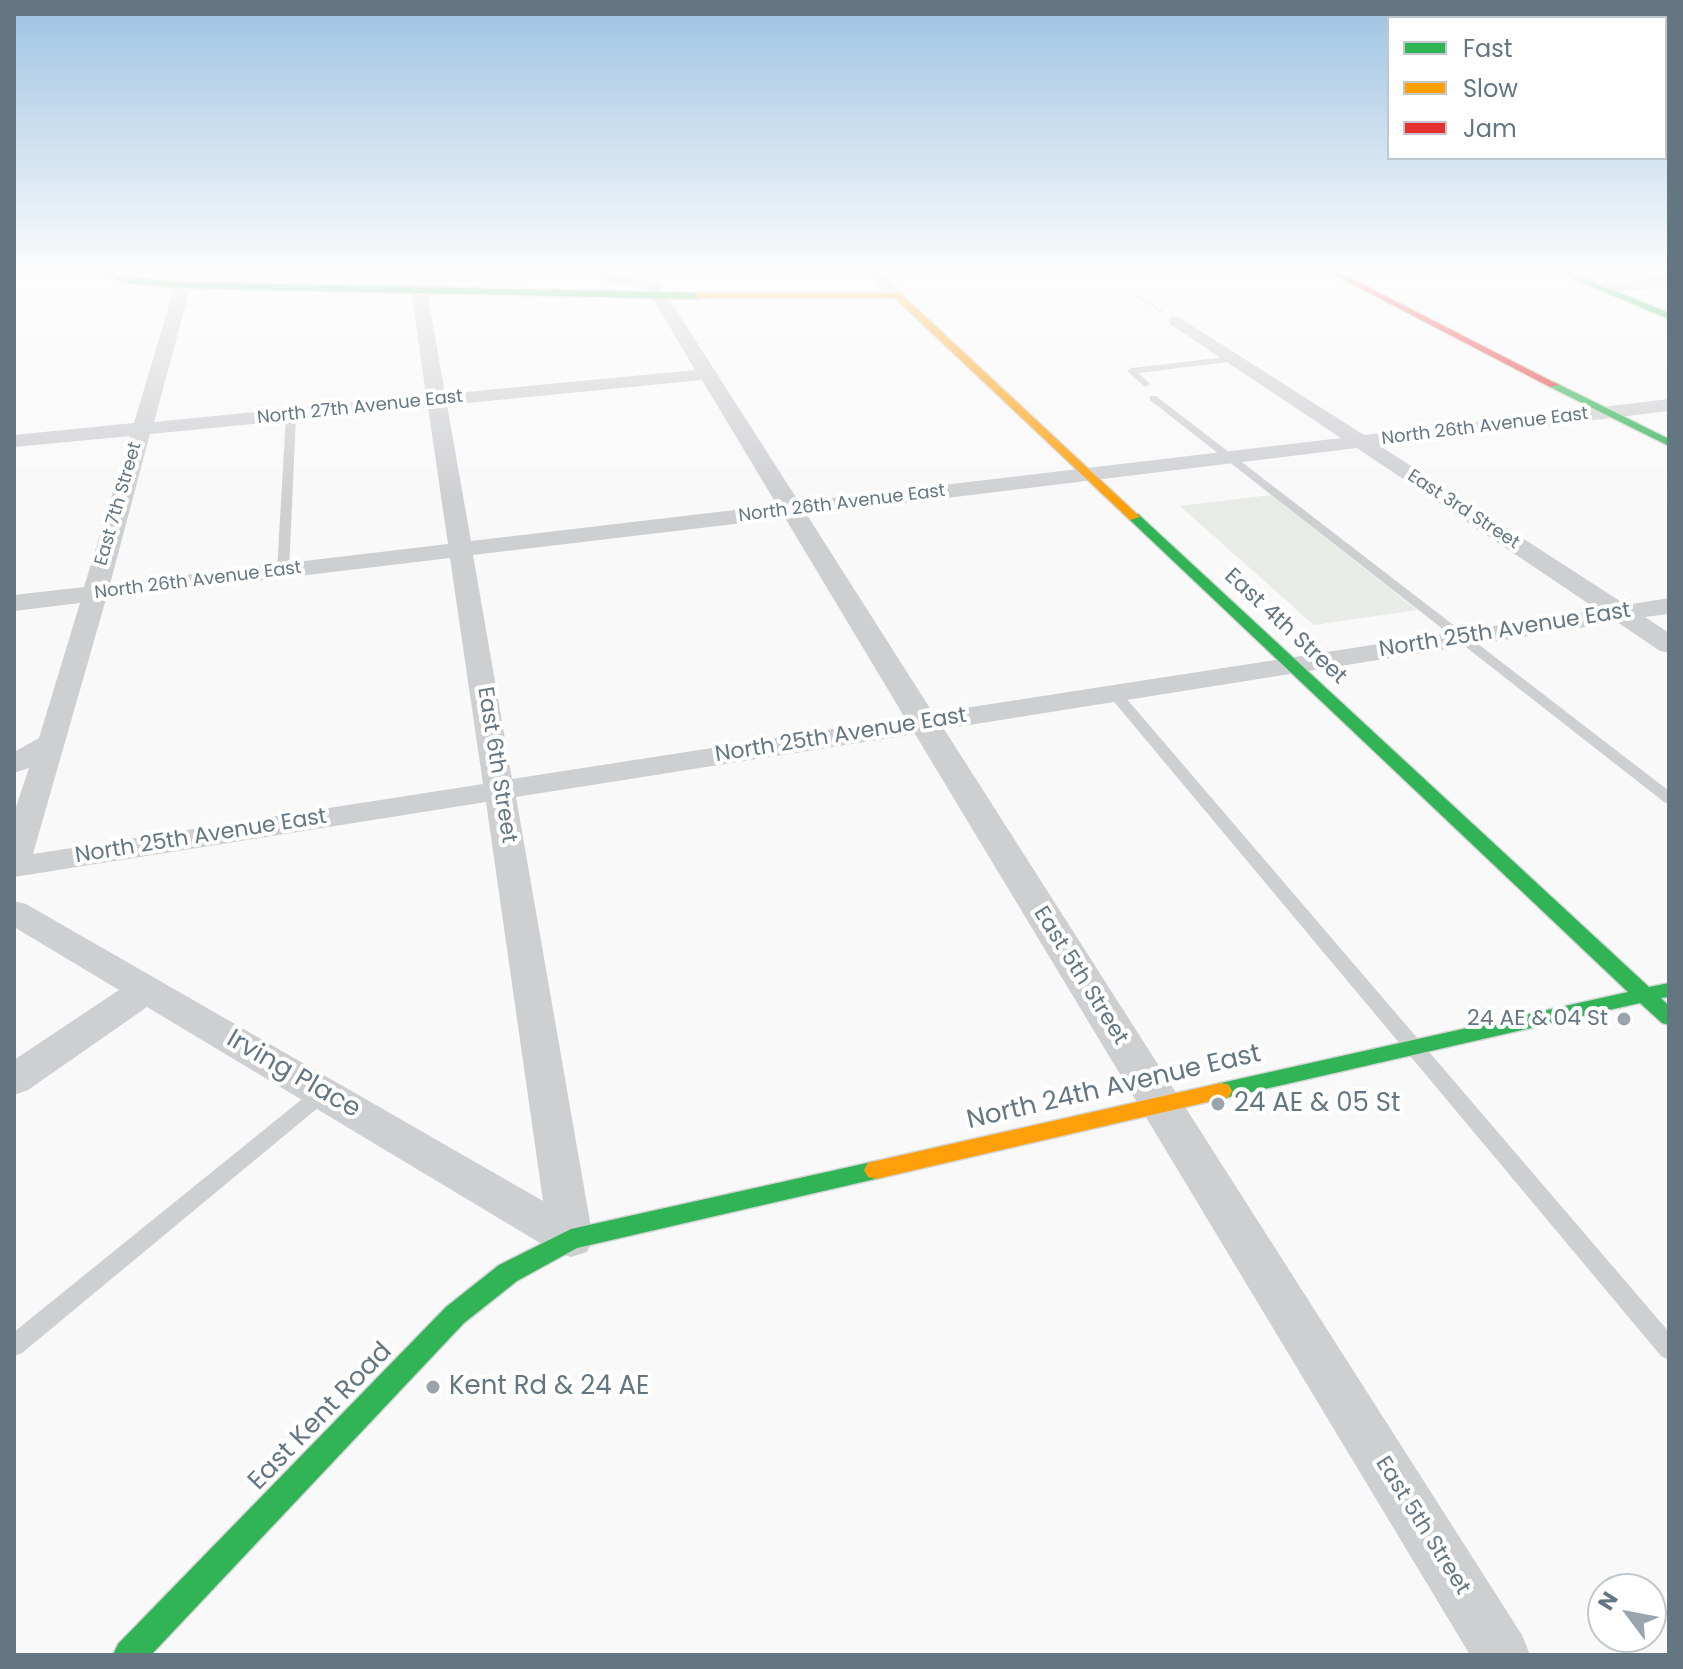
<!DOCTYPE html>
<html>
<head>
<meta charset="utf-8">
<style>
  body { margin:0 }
  #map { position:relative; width:1683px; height:1669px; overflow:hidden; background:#f9f9f9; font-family:Poppins,sans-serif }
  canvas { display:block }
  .frame { position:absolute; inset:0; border:16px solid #657683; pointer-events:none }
  .legend { position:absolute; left:1387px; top:16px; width:280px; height:144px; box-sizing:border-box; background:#fff; border:2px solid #c1c8cd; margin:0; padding:10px 14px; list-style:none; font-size:24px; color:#657683 }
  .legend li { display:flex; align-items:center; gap:16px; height:40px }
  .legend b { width:40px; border:2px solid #c1c8cd }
  .north { position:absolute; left:1587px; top:1573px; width:80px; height:80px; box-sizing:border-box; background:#fff; border:2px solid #c1c8cd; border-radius:50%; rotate:302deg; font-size:22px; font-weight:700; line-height:32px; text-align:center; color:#657683 }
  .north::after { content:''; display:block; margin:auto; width:28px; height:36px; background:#99a4ac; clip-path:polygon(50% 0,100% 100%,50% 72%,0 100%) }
</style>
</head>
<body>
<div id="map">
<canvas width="1683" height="1669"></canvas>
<div class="frame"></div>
<ul class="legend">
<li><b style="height:10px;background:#30b455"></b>Fast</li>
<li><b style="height:10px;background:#ff9f0a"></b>Slow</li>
<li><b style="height:10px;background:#e5322d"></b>Jam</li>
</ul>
<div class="north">N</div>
</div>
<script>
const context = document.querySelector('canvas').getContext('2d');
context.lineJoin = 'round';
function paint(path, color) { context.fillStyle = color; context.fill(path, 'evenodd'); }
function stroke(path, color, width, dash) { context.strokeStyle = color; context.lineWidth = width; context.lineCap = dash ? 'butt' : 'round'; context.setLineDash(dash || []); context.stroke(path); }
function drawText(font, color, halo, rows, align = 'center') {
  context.font = font + ' Poppins,sans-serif'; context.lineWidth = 8; context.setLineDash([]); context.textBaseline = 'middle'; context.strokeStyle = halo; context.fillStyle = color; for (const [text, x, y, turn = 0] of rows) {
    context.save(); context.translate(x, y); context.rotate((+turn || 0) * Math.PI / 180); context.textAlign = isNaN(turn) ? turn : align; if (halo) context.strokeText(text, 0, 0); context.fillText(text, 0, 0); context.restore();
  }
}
const green = new Path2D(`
  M1271,495L1417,610L1314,625L1180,506Z`);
const path = new Path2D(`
  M1132,293L1163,312`);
const lane = new Path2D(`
  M1234,356L1238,359L1237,361L1139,373L1150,384L1145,387L1127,371L1132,368Z
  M1150,396H1156L1669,791V804L1664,802L1150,400Z
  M291,412L296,415L289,571L283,575L277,571L286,415Z
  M1115,690L1120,691L1669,1332V1360L1661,1356L1110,697L1108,694L1110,691Z
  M324,1085L331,1087L334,1092L331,1097L22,1353L14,1356V1332L317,1087Z`);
const street = new Path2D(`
  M563,269H592L661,284V292L667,296L799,502L1341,438L1171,325L1169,321L1171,317L1177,316L1364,435L1669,399V411L1380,446L1626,605L1669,598V614L1645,617L1669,633V653L1660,651L1617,622L944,729L1522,1635L1530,1655H1470L915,734L516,797L593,1239L587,1252L571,1257L555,1252L147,1007L28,1090L14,1095V1060L119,990L14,927V901L26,904L543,1201L486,802L14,877V813L29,768L14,773V752L39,738L80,603L14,611V595L84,587L130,436L14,447V435L134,423L175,285L183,280L191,285L154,422L426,395L411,290L419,285L427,290L445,394L695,370L654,300L644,296L646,289L571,274ZM702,380L777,505L471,541L447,405ZM428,407L448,544L110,584L150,434ZM1357,448L1598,610L933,713L807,515ZM785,518L905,718L512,779L473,555ZM450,558L483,784L33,854L106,599Z
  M862,269H878L905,295L903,298H891Z
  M1669,277V287L1601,293L1593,288L1601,283Z`);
const fast = new Path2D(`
  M86,269H98L127,277L183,282L698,293L702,296L698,299L183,288L126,283Z
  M1550,269H1561L1669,313V319Z
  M1554,382L1669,439V446L1550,387L1549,385Z
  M1130,514H1138L1649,987L1669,983V997L1661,998L1669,1006V1025L1662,1023L1640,1003L1221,1099L1213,1097L1210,1091L1213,1085L1221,1083L1628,992L1130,520Z
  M876,1161L884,1163L888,1170L884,1177L577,1248L517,1281L464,1323L151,1655H113L118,1644L446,1307L499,1265L571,1229Z`);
const slow = new Path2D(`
  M698,293H900L1140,517L1130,520L895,298H695Z
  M1221,1083L1229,1085L1232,1091L1229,1097L876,1179L868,1177L864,1170L868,1163L876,1161Z`);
const jam = new Path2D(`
  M1323,269H1333L1559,385L1550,387Z`);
const markers = [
  [1624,1019,8,"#99a4ac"],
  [1218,1104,8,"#99a4ac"],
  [433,1387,8,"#99a4ac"]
];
const farStreetnames = [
  ["North 27th Avenue East",360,408,-6],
  ["North 26th Avenue East",1485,427,-7],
  ["East 7th Street",119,504,-74],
  ["North 26th Avenue East",842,504,-7],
  ["East 3rd Street",1463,510,33],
  ["North 26th Avenue East",198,581,-7]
];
const streetNames = [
  ["East 4th Street",1285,627,43],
  ["North 25th Avenue East",1505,631,-9],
  ["North 25th Avenue East",841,736,-9],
  ["East 6th Street",496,765,81],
  ["North 25th Avenue East",201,837,-9],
  ["East 5th Street",1080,976,58],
  ["East 5th Street",1422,1526,58]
];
const poiNames = [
  ["24 AE & 04 St",1608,1019]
];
const nearStreetnames = [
  ["Irving Place",293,1075,30],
  ["North 24th Avenue East",1114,1088,-13],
  ["East Kent Road",321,1417,-46]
];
const nearPoinames = [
  ["24 AE & 05 St",1234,1104],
  ["Kent Rd & 24 AE",449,1387]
];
paint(green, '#e8ebe6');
stroke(fast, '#d5d6d7', 3);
stroke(slow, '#d5d6d7', 3);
stroke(jam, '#d5d6d7', 3);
stroke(path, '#cbcccd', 3, [2, 2]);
paint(lane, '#cecfd0');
paint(street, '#cecfd0');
paint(fast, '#30b455');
paint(slow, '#ff9f0a');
paint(jam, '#e5322d');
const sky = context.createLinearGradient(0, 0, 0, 502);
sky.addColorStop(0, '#9dc2e2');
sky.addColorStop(0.54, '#fcfcfc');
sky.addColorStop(1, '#fcfcfc00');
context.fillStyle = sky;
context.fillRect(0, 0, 1683, 502);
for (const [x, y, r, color] of markers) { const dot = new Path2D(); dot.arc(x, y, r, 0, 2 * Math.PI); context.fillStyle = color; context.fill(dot); stroke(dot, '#fff', 3); }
drawText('18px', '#657683', '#fff', farStreetnames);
drawText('22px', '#657683', '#fff', streetNames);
drawText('22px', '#657683', '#fff', poiNames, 'right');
drawText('26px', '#657683', '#fff', nearStreetnames);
drawText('26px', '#657683', '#fff', nearPoinames, 'left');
</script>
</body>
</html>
